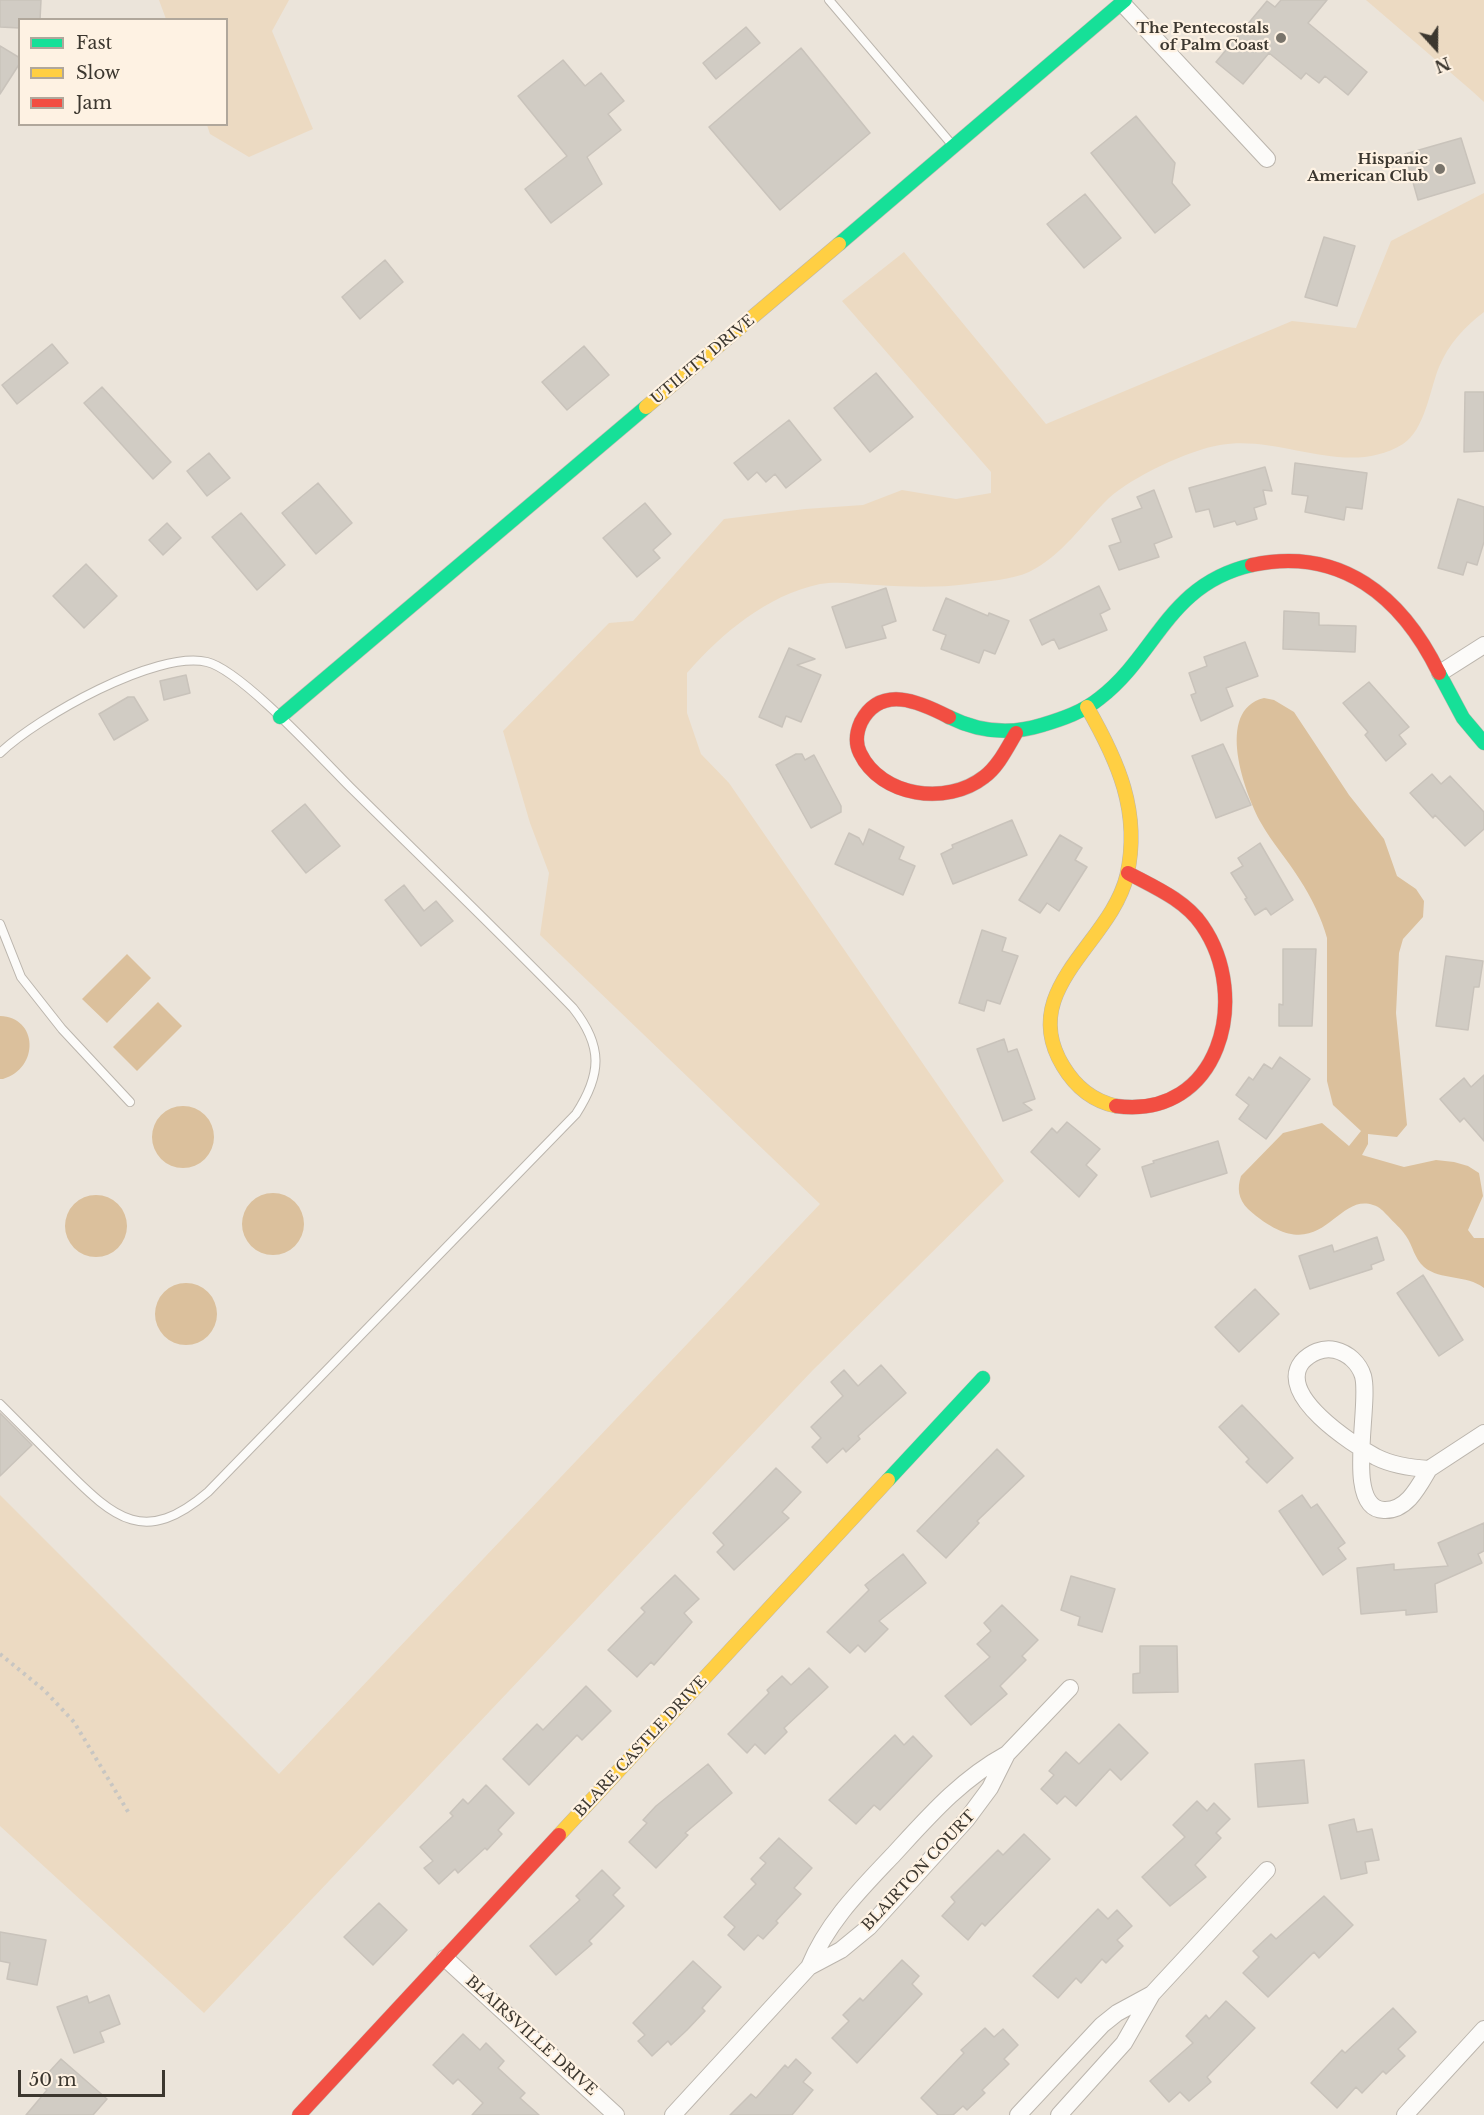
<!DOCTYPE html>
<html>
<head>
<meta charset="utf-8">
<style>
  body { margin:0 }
  #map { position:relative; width:1484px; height:2115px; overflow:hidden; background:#ebe4da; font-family:"Libre Baskerville",serif }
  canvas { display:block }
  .legend { position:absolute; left:18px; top:18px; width:210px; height:108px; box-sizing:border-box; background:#fef2e3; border:2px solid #b0a79b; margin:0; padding:8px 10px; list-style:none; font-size:18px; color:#3c372f }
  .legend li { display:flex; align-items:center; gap:12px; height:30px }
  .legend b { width:30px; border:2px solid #b0a79b }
  .north { position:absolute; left:1406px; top:18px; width:60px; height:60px; -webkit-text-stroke:4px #fef2e3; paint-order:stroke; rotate:159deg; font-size:16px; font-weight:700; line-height:24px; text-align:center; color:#3c372f }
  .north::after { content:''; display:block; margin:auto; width:21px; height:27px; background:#3c372f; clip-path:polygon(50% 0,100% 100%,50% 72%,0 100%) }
  .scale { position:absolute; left:18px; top:2070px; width:147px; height:27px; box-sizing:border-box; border:3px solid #3c372f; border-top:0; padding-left:8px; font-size:18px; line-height:21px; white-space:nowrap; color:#3c372f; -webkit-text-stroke:4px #fef2e3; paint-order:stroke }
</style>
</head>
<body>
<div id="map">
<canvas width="1484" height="2115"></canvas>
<ul class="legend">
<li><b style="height:8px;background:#16e098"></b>Fast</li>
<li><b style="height:8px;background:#ffcf43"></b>Slow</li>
<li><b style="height:8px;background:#f24e42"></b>Jam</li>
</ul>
<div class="north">N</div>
<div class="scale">50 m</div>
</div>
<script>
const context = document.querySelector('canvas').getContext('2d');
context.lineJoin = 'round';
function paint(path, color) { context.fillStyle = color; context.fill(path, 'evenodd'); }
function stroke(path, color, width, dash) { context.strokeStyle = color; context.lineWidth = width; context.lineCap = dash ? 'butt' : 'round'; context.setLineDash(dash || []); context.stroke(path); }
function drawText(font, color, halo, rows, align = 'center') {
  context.font = font + ' "Libre Baskerville",serif'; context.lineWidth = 4.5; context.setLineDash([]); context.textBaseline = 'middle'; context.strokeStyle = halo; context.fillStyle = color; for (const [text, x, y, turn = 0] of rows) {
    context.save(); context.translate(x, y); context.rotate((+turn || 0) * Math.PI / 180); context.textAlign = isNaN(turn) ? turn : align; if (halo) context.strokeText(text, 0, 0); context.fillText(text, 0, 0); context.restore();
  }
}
const green = new Path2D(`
  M159,0H289L272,31L313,129L249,157L210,134L207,125L226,124V20L166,19Z
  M1366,0H1484V102L1472,91Z
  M1484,193V312C1465,326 1448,345 1439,367C1430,389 1425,430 1403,444C1346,479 1281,434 1220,445C1189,450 1132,477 1109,498C1083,523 1062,556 1029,572C1011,580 987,581 968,584C938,588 907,587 877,585C859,584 837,581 820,584C767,595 721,634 687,673V713L701,754L729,783L1004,1181L812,1371L204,2013L0,1826V1495L279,1774L820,1204L540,935L549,873L530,823L503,731L609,623L633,621L724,519L805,509L863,505L902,490L956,499L991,493V472L842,301L904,252L1046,424L1292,321L1356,328L1391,241Z`);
const water = new Path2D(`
  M1264,698L1274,700L1294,712L1349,795L1384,839L1397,876L1416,889L1424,901L1423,917L1403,939L1399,953L1396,1013L1407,1125L1397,1137L1368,1134V1144L1362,1155L1404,1167L1436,1160L1454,1162L1468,1166L1479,1173L1483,1196L1468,1230L1474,1238H1484V1288C1466,1274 1441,1281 1424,1267C1414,1258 1413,1246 1406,1236C1401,1228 1394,1223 1388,1216C1383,1211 1380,1207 1373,1205C1333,1192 1322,1275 1248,1209C1238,1199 1237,1188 1241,1176L1283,1133L1322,1123L1349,1146L1361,1131L1333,1105L1327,1081V938C1322,919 1311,897 1300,880C1288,860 1272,843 1261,823C1245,794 1214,710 1264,698Z
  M127,954L151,978L107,1023L82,999Z
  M158,1002L182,1026L137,1071L113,1047Z
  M0,1016C38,1017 40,1068 3,1079H0Z
  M152 1137a31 31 0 1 1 62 0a31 31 0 1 1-62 0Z
  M242 1224a31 31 0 1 1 62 0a31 31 0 1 1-62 0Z
  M65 1226a31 31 0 1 1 62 0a31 31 0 1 1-62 0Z
  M155 1314a31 31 0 1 1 62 0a31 31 0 1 1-62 0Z`);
const building = new Path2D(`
  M0,0H41L40,20H20V28L0,27Z
  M1281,0H1327L1308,23L1367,72L1348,95L1325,76L1319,83L1306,73L1301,79L1269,53L1243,84L1216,62L1267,1L1275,7Z
  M746,27L760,43L716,79L703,63Z
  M0,46L20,58V63L0,94Z
  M801,48L870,133L780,210L709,127Z
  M563,60L585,86L601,73L624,101L608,114L621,130L587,157L602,184L551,223L525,189L567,156L518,96Z
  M1136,116L1175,163L1172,183L1190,205L1155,233L1091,153Z
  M1461,138L1475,183L1418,200L1405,154Z
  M1085,194L1121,238L1084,268L1047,224Z
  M1324,237L1355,246L1337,306L1305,297Z
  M385,260L403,282L360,319L342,297Z
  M52,344L68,363L17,404L2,385Z
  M584,346L609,375L567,410L542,382Z
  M876,373L913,417L870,452L834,408Z
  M102,387L171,462L153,479L84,403Z
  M1465,392H1484V451L1464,452Z
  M789,420L821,460L786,488L775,474L766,482L757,472L748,480L734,463Z
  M209,453L230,478L207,496L187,471Z
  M1295,463L1367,473L1362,509L1346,507L1344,520L1305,512L1308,496L1292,494Z
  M1265,467L1272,491L1263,490L1266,504L1254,508L1257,519L1237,525L1235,521L1214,527L1209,509L1196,512L1189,488Z
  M318,483L352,523L316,554L282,513Z
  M1154,490L1172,537L1154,544L1159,557L1119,570L1109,546L1121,542L1112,519L1142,508L1137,497Z
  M1458,499L1484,507V542L1477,565L1467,562L1463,575L1438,568Z
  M645,503L671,534L653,550L660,558L637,577L603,538Z
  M241,513L285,565L257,590L212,537Z
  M167,523L181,538L163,555L149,540Z
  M86,564L117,596L84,628L53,596Z
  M1099,586L1110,609L1100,614L1107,630L1059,649L1054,639L1042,645L1030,620Z
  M886,588L896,621L882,626L886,638L846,648L832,607Z
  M946,598L988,616L989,613L1009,621L995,654L984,650L979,663L941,649L946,635L933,630Z
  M1284,611L1319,613V625L1356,626L1355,652L1283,649Z
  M1245,642L1258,676L1226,688L1233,706L1201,721L1191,695L1196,693L1189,673L1207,666L1204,657Z
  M789,648L815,659L797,665L821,675L801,722L786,716L782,727L759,717Z
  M186,675L190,693L164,700L160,681Z
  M1369,682L1409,727L1399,735L1406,744L1386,761L1365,735L1368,732L1343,703Z
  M128,697H134L148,720L114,740L99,714Z
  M1223,744L1251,805L1216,818L1192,756Z
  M796,754H802L805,760L814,755L841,806V812L811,828L776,765Z
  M1432,774L1441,784L1450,776L1484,812V829L1465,846L1435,815L1433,818L1410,793Z
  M305,804L340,846L306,873L272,831Z
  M1012,820L1027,855L953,884L941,854L953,848L952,845Z
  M869,829L904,847L899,859L915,866L903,895L835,864L849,833L859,838L863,845Z
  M1060,835L1082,848L1075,860L1087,867L1059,911L1047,903L1040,913L1019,900Z
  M1260,843L1293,900L1271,915L1266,908L1255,915L1245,899L1247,898L1231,873L1243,866L1238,858Z
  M404,885L424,911L436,901L453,921L421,946L385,900Z
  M982,930L1006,938L1002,951L1018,956L1000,1004L987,1000L984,1011L959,1003Z
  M1283,949H1316L1312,1026H1279V1004L1283,1005Z
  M1446,956L1483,961L1479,987H1474L1468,1030L1436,1026Z
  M1004,1039L1008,1052L1017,1049L1035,1099L1023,1103L1032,1110L1003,1121L977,1049Z
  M1280,1057L1310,1079L1266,1139L1239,1119L1249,1105L1236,1095L1249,1077L1253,1080L1264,1064L1272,1069Z
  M1484,1075V1141L1464,1118L1460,1122L1440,1099L1464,1078L1471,1087Z
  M1067,1122L1100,1149L1086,1165L1097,1175L1079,1197L1031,1152L1052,1128L1057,1133Z
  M1218,1141L1227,1173L1151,1197L1142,1167L1154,1163L1153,1161Z
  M1377,1237L1384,1260L1371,1265L1372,1269L1310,1289L1299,1256L1332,1245L1334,1252Z
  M1423,1275L1463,1340L1439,1356L1397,1293Z
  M1255,1289L1279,1314L1239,1352L1215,1327Z
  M881,1365L906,1393L858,1436L860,1439L846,1452L843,1448L827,1463L812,1447L821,1438L811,1427L843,1396L831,1382L844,1370L858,1386Z
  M1242,1405L1293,1458L1267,1483L1246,1462L1249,1459L1219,1427Z
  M0,1413L32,1445L0,1476Z
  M997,1449L1024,1476L977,1521L979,1523L946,1558L917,1531Z
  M776,1468L801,1492L782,1512L789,1518L734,1570L717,1552L724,1545L713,1533Z
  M1302,1495L1311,1508L1317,1504L1345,1543L1338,1548L1346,1559L1323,1575L1279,1511Z
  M1484,1523V1551L1478,1554L1482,1563L1435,1584L1437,1612L1406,1615V1610L1361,1614L1357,1568L1394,1564V1570L1448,1566L1438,1543Z
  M903,1554L926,1583L879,1621L888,1629L865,1652L858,1645L850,1653L827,1632L869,1590L865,1585Z
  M675,1575L699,1599L684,1613L692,1622L654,1665L651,1662L637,1677L608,1650L645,1612L641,1608Z
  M1071,1576L1115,1589L1102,1632L1078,1625L1080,1617L1061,1610Z
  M1002,1605L1038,1640L1022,1656L1026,1660L1000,1686L1007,1694L971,1725L945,1696L990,1657L977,1644L991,1631L984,1623Z
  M1140,1646H1177L1178,1692L1133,1693V1674L1140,1673Z
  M809,1668L828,1687L784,1728L787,1732L765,1754L755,1744L747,1753L728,1734L769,1693L767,1690L782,1676L791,1685Z
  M586,1686L611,1711L582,1740L577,1735L529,1785L503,1759L537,1724L543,1730Z
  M1119,1724L1148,1753L1121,1780L1110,1769L1076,1806L1065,1796L1057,1804L1041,1789L1054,1775L1049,1771L1066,1752L1079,1764Z
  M895,1735L904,1745L913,1736L932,1756L880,1810L874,1805L856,1824L829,1800Z
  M1304,1760L1308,1803L1258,1807L1255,1764Z
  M708,1764L732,1793L685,1833L688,1835L656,1868L629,1842L647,1823L643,1820L656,1806Z
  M486,1785L514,1813L498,1830L502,1834L487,1850L485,1848L458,1873L455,1869L439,1884L424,1868L433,1861L420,1847L453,1816L450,1813L463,1799L468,1804Z
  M1197,1801L1207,1811L1214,1803L1230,1819L1216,1833L1221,1838L1195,1865L1206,1877L1170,1906L1142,1877L1185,1837L1173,1825Z
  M1354,1819L1357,1832L1372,1829L1379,1860L1365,1862L1367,1873L1341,1879L1329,1825Z
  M1024,1834L1050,1859L985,1926L982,1923L968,1940L942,1916L955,1902L951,1897L998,1850L1003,1855Z
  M779,1838L812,1868L794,1888L801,1894L776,1921L778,1923L763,1939L758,1935L744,1950L728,1935L735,1927L724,1917L756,1884L751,1879L766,1863L760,1858Z
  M602,1870L620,1888L613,1895L624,1906L589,1941L592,1944L556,1975L530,1946L580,1900L576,1896Z
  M1324,1896L1353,1925L1319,1958L1314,1952L1268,1997L1243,1973L1259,1957L1253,1951L1271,1934L1276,1939Z
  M379,1903L407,1930L373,1965L344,1937Z
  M1098,1909L1108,1919L1117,1910L1132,1926L1117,1940L1123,1946L1106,1963L1102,1959L1081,1983L1076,1978L1058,1998L1033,1976Z
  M0,1932L46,1940L37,1985L7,1979L10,1963L0,1961Z
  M902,1960L919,1976L912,1984L922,1994L857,2063L832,2038L849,2021L843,2015L860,1998L863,2001Z
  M693,1961L721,1987L702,2008L705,2011L687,2030L671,2045L668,2041L652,2056L638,2041L645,2035L633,2023Z
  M109,1995L120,2024L100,2032L104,2042L74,2053L57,2007L87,1996L89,2003Z
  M1226,2001L1255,2028L1207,2077L1211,2082L1189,2101L1180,2092L1169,2102L1150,2081L1193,2043L1186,2036L1206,2015L1209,2019Z
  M1393,2008L1416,2032L1398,2049L1405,2056L1386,2074L1383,2071L1362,2093L1356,2087L1337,2108L1311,2083L1342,2050L1345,2053Z
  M985,2028L994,2037L1003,2029L1018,2045L1004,2059L1009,2064L982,2090L985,2093L967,2110L963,2106L953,2115H938L921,2098L964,2053L961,2050Z
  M463,2034L480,2050L486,2043L504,2061L498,2068L525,2093L520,2098L539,2115H472L483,2103L458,2079L453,2084L433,2065Z
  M61,2059L107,2099L93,2115H26L47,2090L39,2083Z
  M796,2059L811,2073L803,2082L813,2090L792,2115H730L751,2094L756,2098L785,2065L788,2068Z`);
const path = new Path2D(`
  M0,1654L44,1690L74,1722L130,1815`);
const lane = new Path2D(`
  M829,0L954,147
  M0,753C38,717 156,650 207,662C241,670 322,759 350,787C424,860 500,933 573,1008C603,1046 602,1074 576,1114L208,1492C145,1546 115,1519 65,1469C43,1447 22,1426 0,1404
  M0,924L21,977L62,1029L130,1102`);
const street = new Path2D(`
  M1122,3L1267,159
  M1440,673L1484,645
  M1429,1469C1419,1486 1407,1511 1384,1510C1343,1509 1371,1405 1363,1376C1359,1363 1348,1353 1335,1350C1323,1347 1310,1353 1302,1362C1276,1395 1352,1444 1376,1457C1392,1465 1412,1468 1429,1469L1484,1433
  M1007,1754C961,1779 929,1816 894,1854C861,1889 828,1921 809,1967L841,1950L869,1927L967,1819L990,1788L1007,1754L1070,1688
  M445,1958L616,2115
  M1152,1994L1267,1870
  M673,2115L809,1967
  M1018,2115L1102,2025L1117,2013L1152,1994L1124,2043L1059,2115
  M1405,2115L1484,2029`);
const fast = new Path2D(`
  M839,244L1125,0
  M1439,673L1463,718L1484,743
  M280,717L646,407
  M949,717C979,732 1010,735 1042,725C1062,719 1083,712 1100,698C1157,654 1168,584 1252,565
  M888,1480L983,1378`);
const slow = new Path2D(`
  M646,407L839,244
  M1087,707C1118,761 1141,812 1127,875C1111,944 1016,989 1063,1066C1075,1086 1093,1101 1116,1106
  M559,1835L888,1480`);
const jam = new Path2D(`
  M1252,565C1341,546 1402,597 1439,673
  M949,717C920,702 881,684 861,722C857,731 855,743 860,753C881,797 947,806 984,777C998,767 1007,748 1016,733
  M1116,1106C1220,1120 1252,997 1202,925C1185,900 1154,887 1128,873
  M299,2115L559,1835`);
const markers = [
  [1281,38,6,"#79746b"],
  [1440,169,6,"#79746b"]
];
const poiNames = [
  ["The Pentecostals",1269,29],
  ["of Palm Coast",1269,46],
  ["Hispanic",1428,160],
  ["American Club",1428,177]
];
const streetNames = [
  ["UTILITY DRIVE",703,360,-40],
  ["BLARE CASTLE DRIVE",641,1747,-47],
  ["BLAIRTON COURT",919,1871,-47],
  ["BLAIRSVILLE DRIVE",531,2036,42]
];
paint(green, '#ecdac2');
paint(water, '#dbc09c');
paint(building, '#d1ccc4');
stroke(building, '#c9c3bb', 1.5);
stroke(lane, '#bbb5ad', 10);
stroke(street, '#bbb5ad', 18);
stroke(fast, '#bbb5ad', 15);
stroke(slow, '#bbb5ad', 15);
stroke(jam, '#bbb5ad', 15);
stroke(path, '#c8c6c2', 4, [3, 4.5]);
stroke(lane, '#fcfbf9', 8);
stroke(street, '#fcfbf9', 16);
stroke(fast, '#16e098', 14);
stroke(slow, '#ffcf43', 14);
stroke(jam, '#f24e42', 14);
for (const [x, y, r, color] of markers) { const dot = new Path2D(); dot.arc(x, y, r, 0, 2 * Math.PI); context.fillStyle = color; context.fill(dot); stroke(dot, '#fef2e3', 2); }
drawText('bold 15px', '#3c372f', '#fef2e3', poiNames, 'right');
drawText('15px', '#3c372f', '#fef2e3', streetNames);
</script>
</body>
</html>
